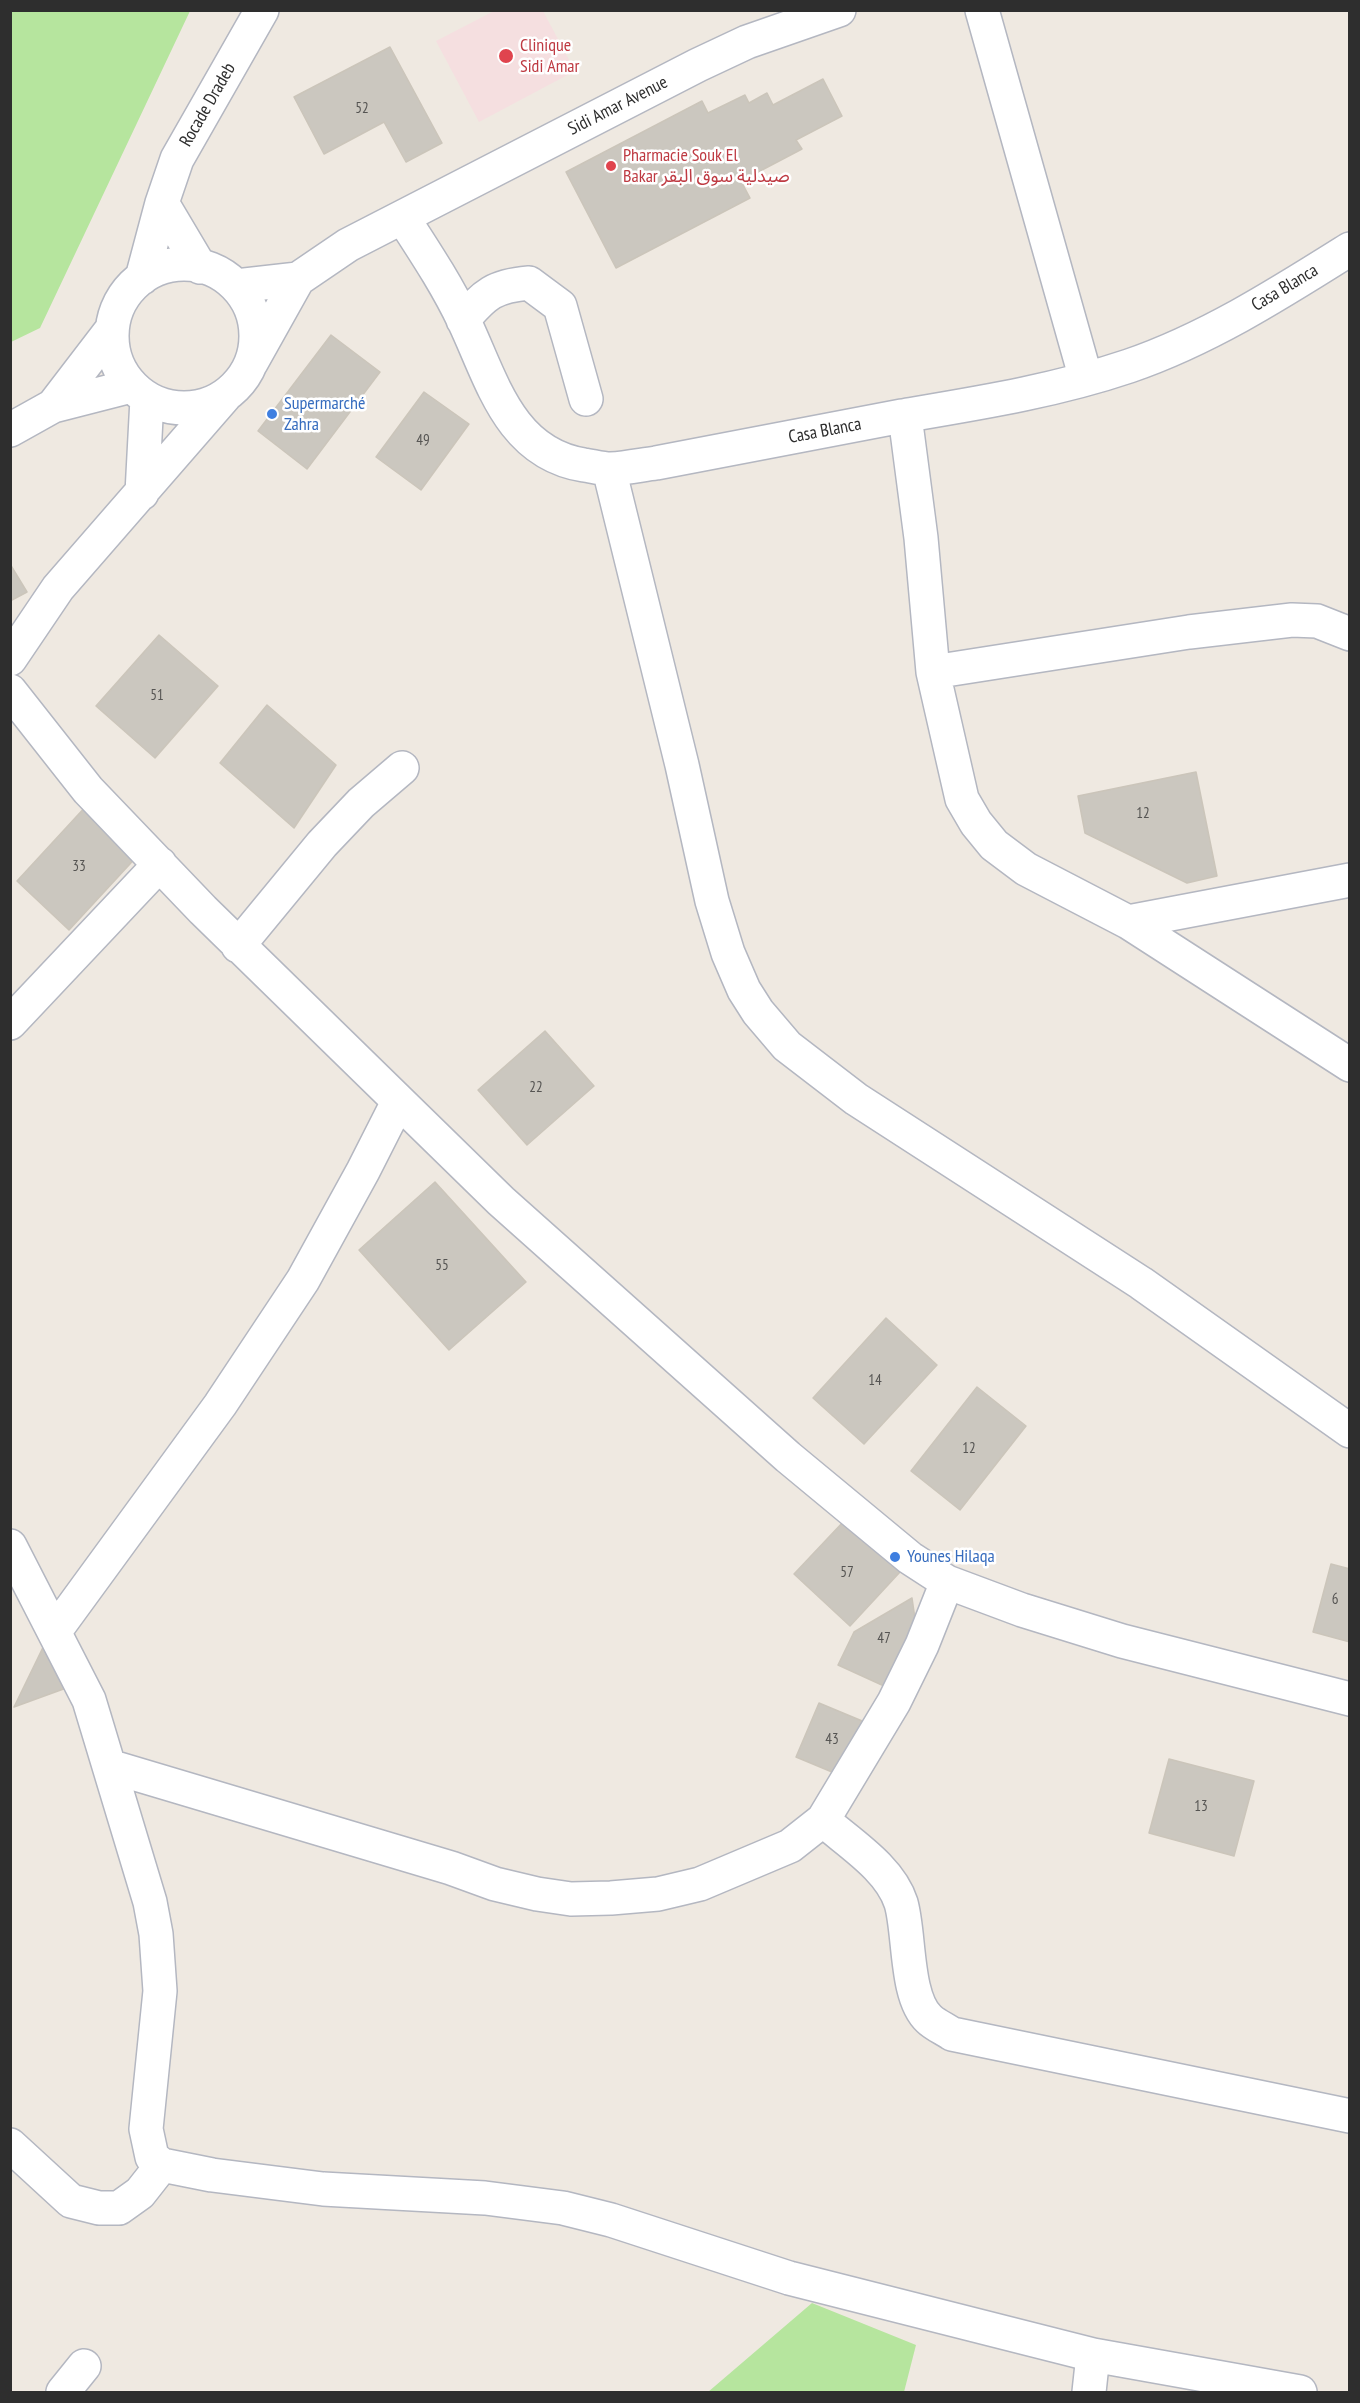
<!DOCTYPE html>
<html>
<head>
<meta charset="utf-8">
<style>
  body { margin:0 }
  #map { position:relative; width:1360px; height:2403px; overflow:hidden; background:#efe9e1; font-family:"PT Sans Narrow",sans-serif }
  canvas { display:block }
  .frame { position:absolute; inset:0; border:12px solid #2e2e2e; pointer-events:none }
</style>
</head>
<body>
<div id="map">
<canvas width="1360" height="2403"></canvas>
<div class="frame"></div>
</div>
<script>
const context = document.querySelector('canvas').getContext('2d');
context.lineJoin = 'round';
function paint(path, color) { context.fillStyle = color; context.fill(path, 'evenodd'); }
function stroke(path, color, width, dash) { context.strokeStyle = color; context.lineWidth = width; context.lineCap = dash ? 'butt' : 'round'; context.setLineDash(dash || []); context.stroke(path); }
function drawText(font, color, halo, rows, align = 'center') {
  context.font = font + ' "PT Sans Narrow","Noto Sans Arabic",sans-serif'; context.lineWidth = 5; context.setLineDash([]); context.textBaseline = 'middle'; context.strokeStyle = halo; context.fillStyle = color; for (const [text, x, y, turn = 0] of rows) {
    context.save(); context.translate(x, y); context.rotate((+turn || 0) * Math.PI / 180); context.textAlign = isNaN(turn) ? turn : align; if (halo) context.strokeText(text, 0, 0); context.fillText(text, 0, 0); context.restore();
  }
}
const medical = new Path2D(`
  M494,11H543L575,71L479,122L436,41Z`);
const green = new Path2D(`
  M11,10L190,11L40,328L11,342Z
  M812,2303L916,2345L904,2392H708Z`);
const building = new Path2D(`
  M390,47L442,143L406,162L384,122L324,154L294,97Z
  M823,79L842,116L796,140L802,149L741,181L750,198L616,268L566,172L702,101L708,113L745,95L749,103L767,93L773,105Z
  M331,335L380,372L307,469L258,431Z
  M424,392L469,424L421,490L376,457Z
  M10,564L27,592L10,601Z
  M159,635L218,686L155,758L96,706Z
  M267,705L336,765L294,828L220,763Z
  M1196,772L1217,876L1187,883L1085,833L1078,796Z
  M88,804L141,852L69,930L17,881Z
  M545,1031L594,1086L527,1145L478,1090Z
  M435,1182L526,1282L449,1350L359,1250Z
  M886,1318L937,1365L864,1444L813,1398Z
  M977,1387L1026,1426L960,1510L911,1471Z
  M844,1521L900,1572L850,1626L794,1574Z
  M1331,1564L1350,1569V1642L1313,1632Z
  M912,1598L919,1646L895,1691L838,1665L854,1632Z
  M49,1635L69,1687L14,1707Z
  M819,1703L867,1723L844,1777L796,1757Z
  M1169,1759L1254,1781L1234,1856L1149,1833Z`);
const minor = new Path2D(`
  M982,10L1086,379
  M162,203L200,267
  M403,218C425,252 447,285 464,321C492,380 509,453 584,465C592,466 602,469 611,469C626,468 641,465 656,463C738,447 820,431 902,416C979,403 1055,391 1129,366C1208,339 1280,293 1350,249
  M112 336a72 72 0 1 1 144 0a72 72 0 1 1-144 0Z
  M142,278L162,203L177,159L262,10
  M236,286L298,279
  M463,320C485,294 494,286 529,283L560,306L586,399
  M251,363L298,279L348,245L698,65L747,42L839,10
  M53,406L112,329
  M905,416L921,538L933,672L962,799L976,823L994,845L1026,869L1128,922L1350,1065
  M10,430L53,406L131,386
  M609,469L682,765L712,901L728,953L744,990L758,1012L787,1046L856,1099L1141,1283L1350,1431
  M142,493L147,399
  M10,659L58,588L225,396
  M933,672L1189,632L1292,620L1317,621L1350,634
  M10,691L88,790L203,910L501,1201L788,1457L910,1558L947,1582L1022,1610L1122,1641L1350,1699
  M1128,922L1350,880
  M238,946L322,844L361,803L402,768
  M10,1023L160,864
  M10,1546L89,1700L150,1902L156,1934L160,1991L146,2129L152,2157L162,2165L212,2175L323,2189L485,2198L563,2208L611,2220L789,2278L1093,2355L1300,2392
  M55,1631L220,1405L303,1280L363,1171L398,1102
  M109,1766L451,1868L495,1884L537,1894L571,1899L611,1898L658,1894L700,1884L790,1846L823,1820L894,1702L922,1645L947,1582
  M823,1820C849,1843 890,1868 901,1903C910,1933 905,1997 929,2019C935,2025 945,2029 952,2034L1350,2116
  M10,2145L71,2201L99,2208H119L140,2193L162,2165
  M63,2392L84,2366
  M1089,2392L1093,2355`);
const markers = [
  [506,56,8,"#e0444e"],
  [611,166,6,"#e0444e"],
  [272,414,6,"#3f7fe0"],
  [895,1557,6,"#3f7fe0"]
];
const numberNames = [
  ["52",362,109],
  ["49",423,441],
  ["51",157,696],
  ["12",1143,814],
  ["33",79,867],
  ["22",536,1088],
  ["55",442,1266],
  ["14",875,1381],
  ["12",969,1449],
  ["57",847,1573],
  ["6",1335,1600],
  ["47",884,1639],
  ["43",832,1740],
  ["13",1201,1807]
];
const healthNames = [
  ["Clinique",520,46],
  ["Sidi Amar",520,67],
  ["Pharmacie Souk El",623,156],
  ["Bakar صيدلية سوق البقر",623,177]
];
const streetNames = [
  ["Rocade Dradeb",208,105,-60],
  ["Sidi Amar Avenue",618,106,-27],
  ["Casa Blanca",1285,288,-31],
  ["Casa Blanca",825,431,-11]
];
const shopNames = [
  ["Supermarché",284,404],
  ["Zahra",284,425],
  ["Younes Hilaqa",907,1557]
];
paint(medical, '#f5dfe0');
paint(green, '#b6e59e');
paint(building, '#cbc7bf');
stroke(building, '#cbc5ba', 1.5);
stroke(minor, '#b4b7c1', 36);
stroke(minor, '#fff', 33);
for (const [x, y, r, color] of markers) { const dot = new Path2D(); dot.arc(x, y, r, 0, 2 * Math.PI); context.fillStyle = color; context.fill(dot); stroke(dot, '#fff', 2); }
drawText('15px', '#555452', null, numberNames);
drawText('18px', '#be3a42', '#fff', healthNames, 'left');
drawText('18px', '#2e2e2e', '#fff', streetNames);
drawText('18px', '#366cbe', '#fff', shopNames, 'left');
</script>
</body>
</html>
